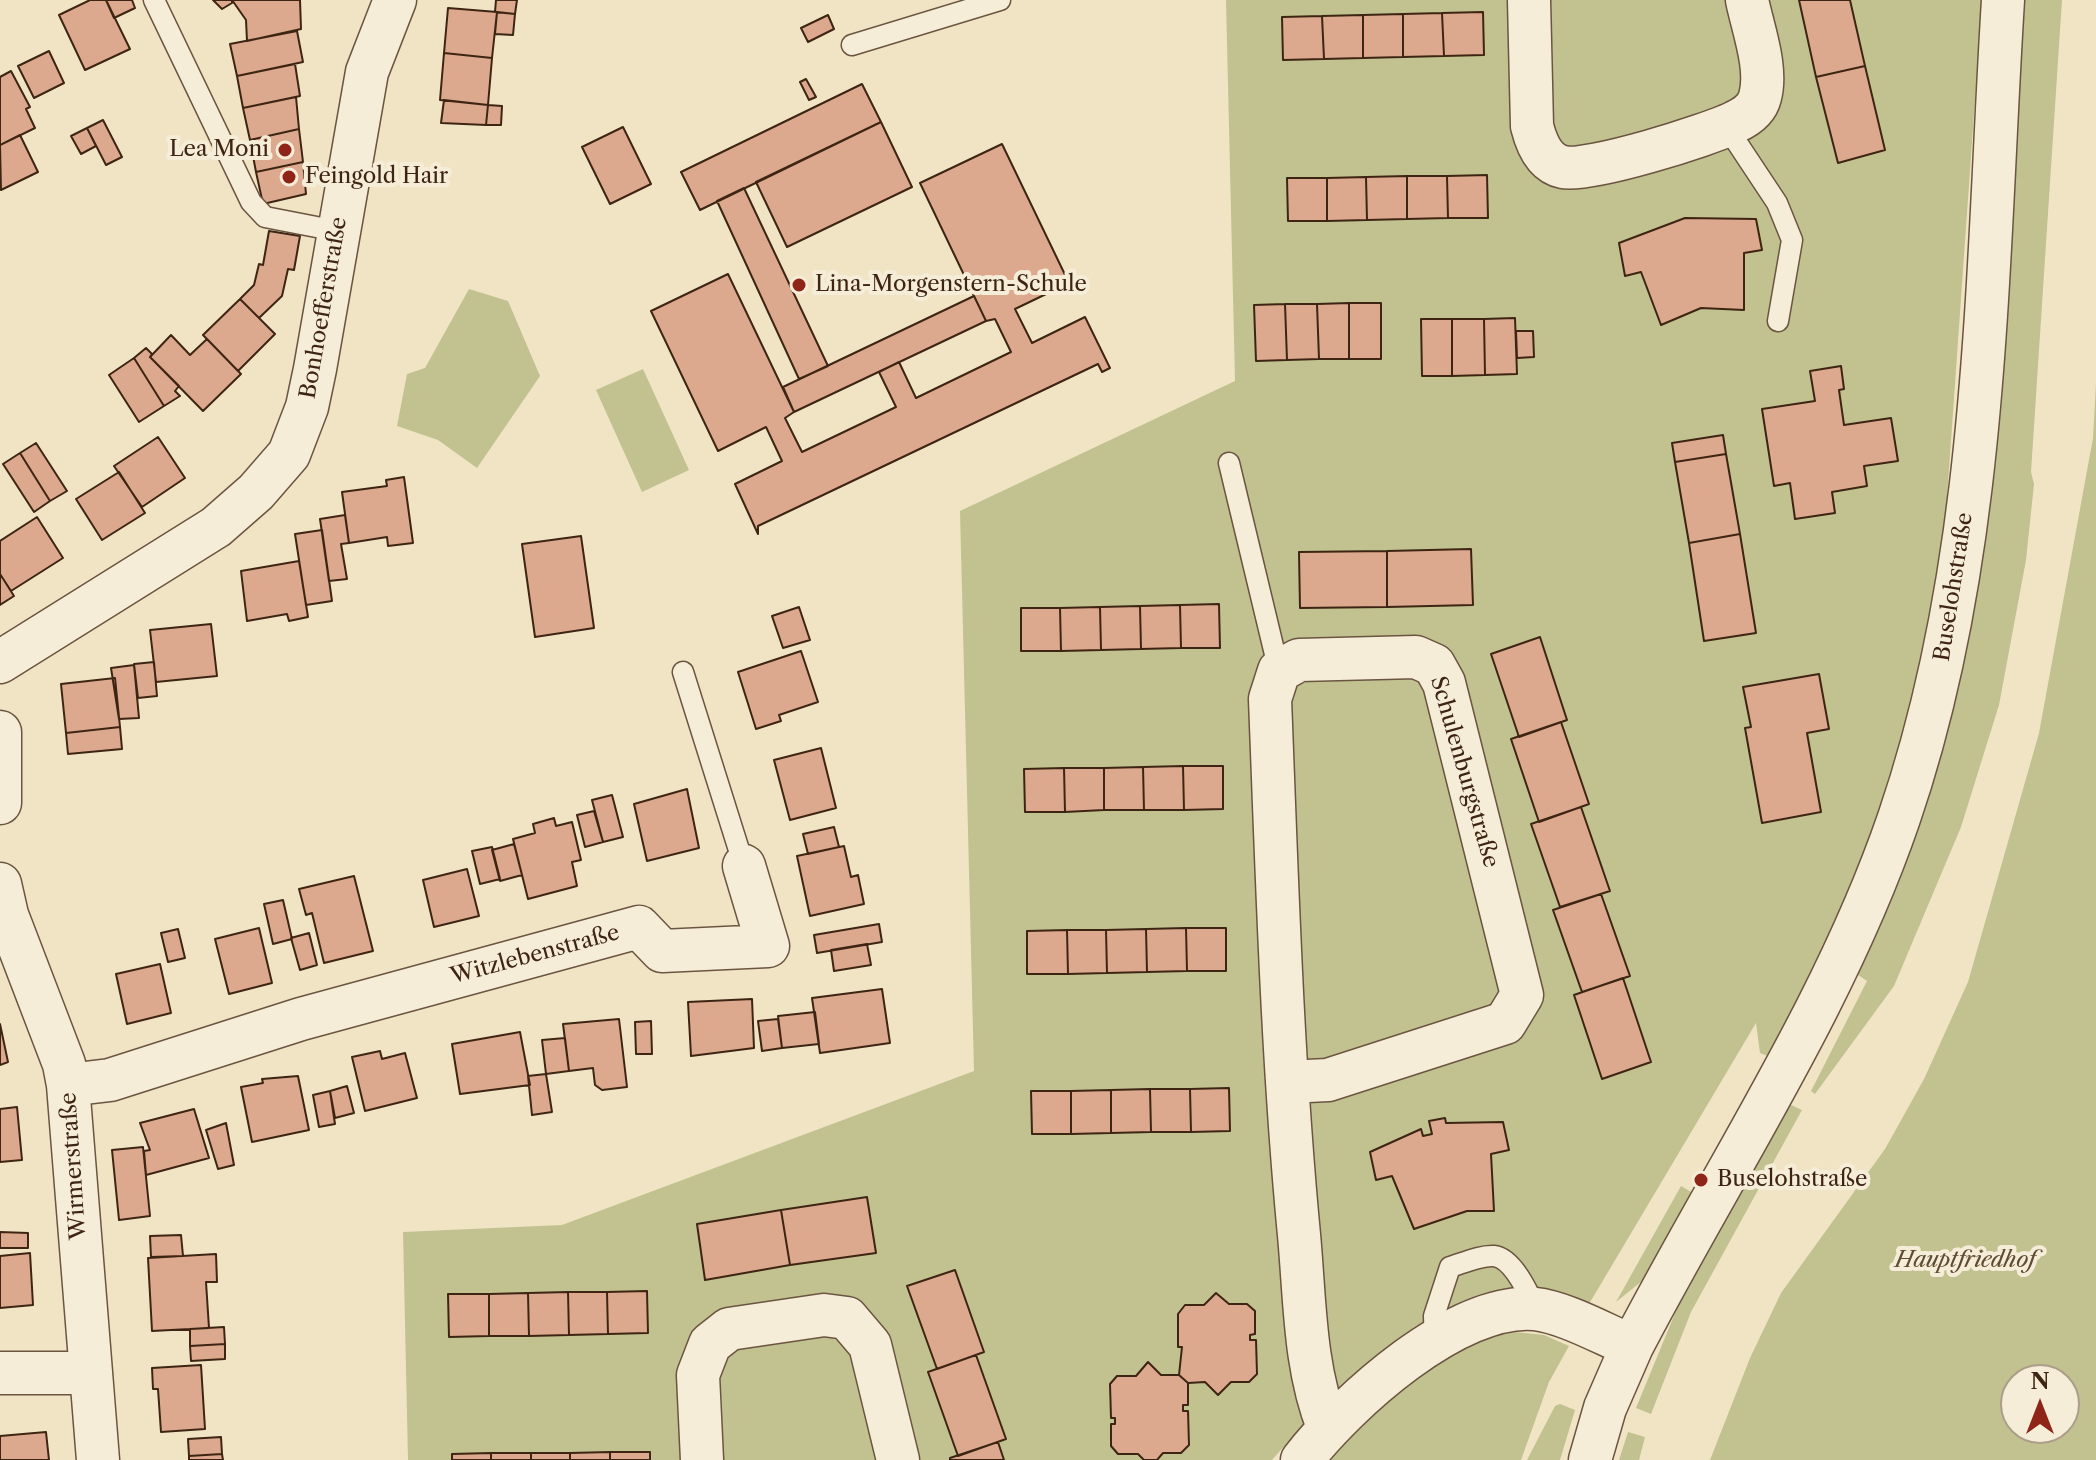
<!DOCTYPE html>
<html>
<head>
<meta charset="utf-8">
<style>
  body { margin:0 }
  #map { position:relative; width:2096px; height:1460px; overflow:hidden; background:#f1e4c5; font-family:"Libre Caslon Text",serif }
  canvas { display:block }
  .north { position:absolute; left:2000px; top:1364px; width:80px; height:80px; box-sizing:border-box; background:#f6edd9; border:2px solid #ac9d8a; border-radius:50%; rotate:0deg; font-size:22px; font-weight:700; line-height:32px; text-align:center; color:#3e2513 }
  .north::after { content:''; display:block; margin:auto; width:28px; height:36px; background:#8f2418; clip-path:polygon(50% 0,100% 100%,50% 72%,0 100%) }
</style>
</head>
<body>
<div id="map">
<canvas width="2096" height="1460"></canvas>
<div class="north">N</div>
</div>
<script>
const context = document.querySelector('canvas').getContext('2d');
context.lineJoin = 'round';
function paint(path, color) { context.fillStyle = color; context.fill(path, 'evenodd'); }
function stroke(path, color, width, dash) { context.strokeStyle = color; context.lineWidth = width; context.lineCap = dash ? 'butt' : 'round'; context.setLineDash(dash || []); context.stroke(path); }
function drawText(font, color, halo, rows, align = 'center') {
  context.font = font + ' "Libre Caslon Text",serif'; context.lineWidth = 8; context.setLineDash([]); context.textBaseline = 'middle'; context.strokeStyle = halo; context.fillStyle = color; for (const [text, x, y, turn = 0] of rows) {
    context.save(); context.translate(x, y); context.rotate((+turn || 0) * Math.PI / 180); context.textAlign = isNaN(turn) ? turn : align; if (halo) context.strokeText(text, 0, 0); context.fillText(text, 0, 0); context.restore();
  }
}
const green = new Path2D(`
  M1226,0H1982L1945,526L1918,690L1883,806L1831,934L1770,1057L1760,1053L1756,1023L1589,1304C1554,1296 1517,1283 1481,1294C1414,1315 1319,1407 1272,1460H408L403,1232L562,1225L974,1071L960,511L1235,381Z
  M2023,0H2062L2031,472L2034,484L2026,560L1999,705L1961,827L1894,986L1815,1094L1811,1091L1867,981L1858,975L1920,819L1978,591L1991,471Z
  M469,289L508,301L540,376L477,468L438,440L397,426L407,374L425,368Z
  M643,369L689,470L642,492L596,390Z
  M2096,383V1460H1710L1750,1358L1781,1293L1885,1149L1924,1079L1968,982L2039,733L2093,438ZM2016,1380H2064V1428H2016Z
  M1789,1104L1802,1110L1691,1312L1651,1414L1636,1408L1678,1306Z
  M1681,1186L1693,1193L1642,1281L1616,1302Z
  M1515,1332L1544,1335L1569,1346L1549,1382L1521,1460H1324C1379,1408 1438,1346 1515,1332Z
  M1560,1404L1575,1410L1560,1460H1527L1555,1406Z
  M1628,1432L1645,1437L1639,1460H1619Z`);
const building = new Path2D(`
  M90,0H106L130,49L85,70L59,15Z
  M106,0H132L135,8L114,18Z
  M213,0H232V3L222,9Z
  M232,0H300L301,29L247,41L246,20Z
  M496,0H517L515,14L495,12Z
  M1799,0H1850L1865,66L1816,77Z
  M448,8L497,12L492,58L444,53Z
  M497,12L515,14L513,35L495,34Z
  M1483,12L1484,55L1444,56L1442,13Z
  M1442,13L1444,56L1403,57V14Z
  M1403,14V57L1363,58V15Z
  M828,15L834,29L808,42L801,28Z
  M1363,15V58L1324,59L1322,16Z
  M1322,16L1324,59L1283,60L1282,17Z
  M297,31L303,62L237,76L230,44Z
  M49,51L64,83L34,98L18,66Z
  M444,53L492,58L488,105L440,100Z
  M295,64L300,96L243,108L237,76Z
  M1865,66L1885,150L1838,163L1816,77Z
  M11,71L30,107L26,109L35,128L0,145V77Z
  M806,79L816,97L809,100L800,82Z
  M862,84L881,122L700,210L681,172Z
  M296,97L299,129L250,140L243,108Z
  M444,100L488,105L486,125L441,123Z
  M488,105L502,106L501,125H486Z
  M103,120L122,157L106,165L87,128Z
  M881,122L912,187L787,247L756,182Z
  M623,127L651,184L610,204L582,147Z
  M87,128L96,146L81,154L71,136Z
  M299,129L303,162L256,172L250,140Z
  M20,135L38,172L1,190L0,145Z
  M1002,144L1069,283L1015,309L1032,343L1085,317L1110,368L1102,372L1098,364L758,526V534L735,484L782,461L766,427L718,451L651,311L728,274L794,412L785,418L802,452L896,407L879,372L899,362L916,398L1011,352L995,319L986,321L920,183Z
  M303,162L306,194L263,204L256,172Z
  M1487,175L1488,218H1448L1447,176Z
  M1407,176H1447L1448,218L1407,219Z
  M1407,176V219L1367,220L1366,177Z
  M1366,177L1367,220L1327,221V178Z
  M1287,178H1327V221H1288Z
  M744,188L828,366L799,379L717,201Z
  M1685,218L1756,219L1762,250L1744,253V310L1701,308L1661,325L1641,272L1625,276L1619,243Z
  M269,231L300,236L294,270L288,269L282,296L259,318L240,299L254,285L259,264L263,265Z
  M974,296L986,321L794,412L783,387Z
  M240,299L275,334L238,371L203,335Z
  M1349,303H1381V359H1349Z
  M1349,303V359H1319L1317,304Z
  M1285,304H1317L1319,359L1287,360Z
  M1285,304L1287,360L1256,361L1254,305Z
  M1515,318L1517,374L1485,375L1484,319Z
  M1421,319H1452V376H1422Z
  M1452,319H1484L1485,375L1452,376Z
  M1516,331H1533L1534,357L1517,358Z
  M171,335L190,355L207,339L241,374L203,411L150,357Z
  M146,348L152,354L150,357L179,386L175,391L180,396L164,406L134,358Z
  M134,358L164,406L139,422L109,375Z
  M1841,366L1844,389L1839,390L1844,425L1891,418L1898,461L1864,466L1867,486L1832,492L1835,513L1795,519L1790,483L1774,486L1762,409L1815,401L1810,371Z
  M1723,435L1726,454L1675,462L1672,443Z
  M158,437L185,478L142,507L114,466Z
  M36,443L67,491L50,501L20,453Z
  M20,453L50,501L34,512L3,464Z
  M1726,454L1740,534L1689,543L1675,462Z
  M119,472L145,513L102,540L76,499Z
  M404,477L413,543L388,546L387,537L349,543L342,492L387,486L386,480Z
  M345,515L349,543L341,544L347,579L329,581L320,519Z
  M37,517L63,558L11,591L0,574V541Z
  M322,530L332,601L306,605L295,534Z
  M1740,534L1756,633L1704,641L1689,543Z
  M581,536L594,628L535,637L522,544Z
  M1471,549L1473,605L1387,607V551Z
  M1387,551V607L1300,608L1299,552Z
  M299,561L308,617L289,621L287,614L247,621L241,571Z
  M0,574L14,596L0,605Z
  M1219,604L1220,648H1181L1180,605Z
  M1180,605L1181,648L1141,649L1140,606Z
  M1140,606L1141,649L1101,650L1100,607Z
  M799,607L810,640L783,648L772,616Z
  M1100,607L1101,650L1061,651L1060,608Z
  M1021,608H1060L1061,651H1021Z
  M211,624L217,676L156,682L150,630Z
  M1540,637L1567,720L1519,737L1491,654Z
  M801,651L818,702L779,715L781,721L756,729L738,672Z
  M154,662L157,696L138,698L134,664Z
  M134,665L139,718L119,719L111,668Z
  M1819,674L1829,729L1807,733L1821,812L1762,823L1745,728L1751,727L1743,687Z
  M115,678L120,727L66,733L61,684Z
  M1561,722L1589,804L1539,822L1511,739Z
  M120,727L122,749L68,754L66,733Z
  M821,748L836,808L790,820L774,760Z
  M1183,766H1223V809L1184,810Z
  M1183,766L1184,810H1144L1143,767Z
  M1143,767L1144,810H1104V768Z
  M1064,768H1104V810L1065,812Z
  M1064,768L1065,812H1025L1024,769Z
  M687,789L699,848L647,861L634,804Z
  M612,795L623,837L603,842L592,800Z
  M1581,807L1610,891L1560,907L1531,824Z
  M594,811L603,842L585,847L577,815Z
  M554,818L556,826L572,822L581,860L572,862L577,886L528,899L513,839L535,833L533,824Z
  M834,827L839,847L808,854L803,834Z
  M514,844L522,875L500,881L492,850Z
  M844,846L851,877L858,875L864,904L810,916L797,856Z
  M492,847L500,879L480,884L472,851Z
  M467,869L479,916L434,927L423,880Z
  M354,876L373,951L324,963L312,913L306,915L299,889Z
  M1601,894L1630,976L1582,992L1553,910Z
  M283,900L292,939L273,944L264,904Z
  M879,924L882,942L817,953L814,935Z
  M259,928L272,983L229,994L215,939Z
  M1186,928H1226V971H1187Z
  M1186,928L1187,971L1147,972L1146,929Z
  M178,929L185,958L168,962L161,933Z
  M1146,929L1147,972L1107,973L1106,930Z
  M1067,930H1106L1107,973L1068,974Z
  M1067,930L1068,974H1027V931Z
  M309,933L317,965L300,970L291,938Z
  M867,944L871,965L834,971L831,950Z
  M160,964L171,1013L127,1024L116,974Z
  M1623,978L1651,1062L1602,1079L1574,995Z
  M882,989L890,1043L820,1053L812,998Z
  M752,999L754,1048L691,1056L688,1002Z
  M815,1012L819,1044L782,1048L778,1016Z
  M619,1019L627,1087L602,1090L595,1085L593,1068L569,1071L563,1024Z
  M778,1019L782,1048L762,1051L758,1021Z
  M651,1021L652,1054H636L635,1022Z
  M0,1024L8,1062L0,1065Z
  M520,1032L530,1085L460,1094L452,1044Z
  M565,1038L569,1071L546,1074L542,1040Z
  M380,1051L382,1059L405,1053L417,1098L365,1111L352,1057Z
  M546,1074L552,1112L532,1115L528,1076Z
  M298,1076L309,1130L252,1142L241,1087L263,1083L262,1079Z
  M347,1086L354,1113L335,1118L330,1091Z
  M1229,1088L1230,1131L1191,1132L1190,1089Z
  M1150,1089H1190L1191,1132H1151Z
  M1150,1089L1151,1132L1111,1133V1090Z
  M1111,1090V1133L1071,1134V1091Z
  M330,1091L335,1124L319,1127L313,1095Z
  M1031,1091H1071V1134H1032Z
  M17,1107L22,1160L0,1162V1109Z
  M194,1109L209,1158L146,1175L144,1151L150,1150L140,1123Z
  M1445,1118L1446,1123L1503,1122L1509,1150L1491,1154L1494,1211H1467L1414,1229L1392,1176L1376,1180L1370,1152L1421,1129L1423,1136L1432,1134L1429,1121Z
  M226,1123L234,1165L218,1169L206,1130Z
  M143,1147L150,1216L119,1220L112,1150Z
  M867,1197L876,1253L790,1265L781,1210Z
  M781,1210L790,1265L705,1280L697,1224Z
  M0,1232L28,1233V1248H0Z
  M181,1235L183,1256L151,1257L150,1236Z
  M30,1253L33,1305L0,1308V1256Z
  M216,1254L217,1282H206L209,1328L152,1331L148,1258Z
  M955,1270L984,1352L937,1369L907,1286Z
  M647,1291L648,1333L608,1334L607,1292Z
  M568,1292H607L608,1334L569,1335Z
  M568,1292L569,1335L529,1336L528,1293Z
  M528,1293L529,1336H489V1294Z
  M1216,1293L1229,1304H1247L1255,1311V1334L1250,1335V1340H1256L1257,1374L1249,1382H1231L1218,1395L1205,1382L1188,1383L1179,1375L1182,1347H1178V1314L1185,1305H1204Z
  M448,1294H489V1336L449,1337Z
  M224,1327L225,1344L190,1346V1329Z
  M225,1344V1359L191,1361L190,1346Z
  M976,1355L1006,1439L958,1456L928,1372Z
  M1148,1362L1161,1375H1179L1188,1383V1405H1183V1411H1188L1189,1445L1181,1453H1163L1157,1460H1144L1138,1454H1118L1111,1446V1424H1115V1418H1111L1110,1384L1117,1376H1136Z
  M201,1365L205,1429L161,1432L158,1389H153L152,1368Z
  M46,1432L49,1460H0V1436Z
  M221,1437L222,1454L189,1456L188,1439Z
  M998,1442L1004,1460H950V1458Z
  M610,1452H650V1460H610Z
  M610,1452V1460H570V1453Z
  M491,1453H531V1460H491Z
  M491,1453V1460H452V1454Z
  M531,1453H570V1460H531Z
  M222,1454L223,1460H189V1456Z`);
const service = new Path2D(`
  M154,0L251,202L265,217L337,231
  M852,45L1000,0
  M1726,126L1777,203L1792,240L1778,321
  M1229,463L1279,671
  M683,672L744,866
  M1435,1342L1434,1316L1450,1267C1463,1263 1481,1255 1494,1256C1513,1258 1529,1294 1536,1309`);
const minor = new Path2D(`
  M1529,0L1532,126C1536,142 1544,163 1563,167C1588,173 1709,135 1735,122C1746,117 1757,109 1760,97C1768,68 1753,29 1747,0
  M0,662L216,527L256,492L289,454L307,407L315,369L367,72L395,0
  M0,732V803
  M0,884L7,915L64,1064L68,1085L98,1460
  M1287,1082L1328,1080L1505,1023L1522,995L1444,683L1434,665L1416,657L1299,660L1279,671L1270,699C1277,878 1282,1057 1299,1235C1305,1299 1304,1367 1328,1427
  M68,1085L110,1080L301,1019L639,927L662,951L768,946L744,866
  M0,1373H90
  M702,1460L698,1375L710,1344L729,1329L824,1315L847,1318L870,1345L898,1460
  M1302,1460C1347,1402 1457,1302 1535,1309C1564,1312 1605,1335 1632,1346
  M1590,1460L1605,1408L1632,1346C1723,1171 1835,1005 1899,818C1989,556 1986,273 2003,0`);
const markers = [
  [285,150,8,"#8f2418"],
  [289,177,8,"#8f2418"],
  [799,285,8,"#8f2418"],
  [1701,1180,8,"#8f2418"]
];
const poiNames = [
  ["Lea Moni",269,150,"right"],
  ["Feingold Hair",305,177],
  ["Lina-Morgenstern-Schule",815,285],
  ["Buselohstraße",1717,1180]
];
const streetNames = [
  ["Bonhoefferstraße",324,308,-80],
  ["Buselohstraße",1954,587,-81],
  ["Schulenburgstraße",1464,772,74],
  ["Witzlebenstraße",535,955,-15],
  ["Wirmerstraße",74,1166,-94]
];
const parkNames = [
  ["Hauptfriedhof",1965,1261]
];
paint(green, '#c1c290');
paint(building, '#dca98e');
stroke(building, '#3e2513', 2);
stroke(service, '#6b5540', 23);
stroke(minor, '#6b5540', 45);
stroke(service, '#f6edd9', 20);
stroke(minor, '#f6edd9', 42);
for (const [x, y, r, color] of markers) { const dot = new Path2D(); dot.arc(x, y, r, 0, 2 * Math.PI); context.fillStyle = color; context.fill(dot); stroke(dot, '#f6edd9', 3); }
drawText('22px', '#3e2513', '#f6edd9', poiNames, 'left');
drawText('22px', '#3e2513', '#f6edd9', streetNames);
drawText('italic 22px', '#5f4c32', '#f6edd9', parkNames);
</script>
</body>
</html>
